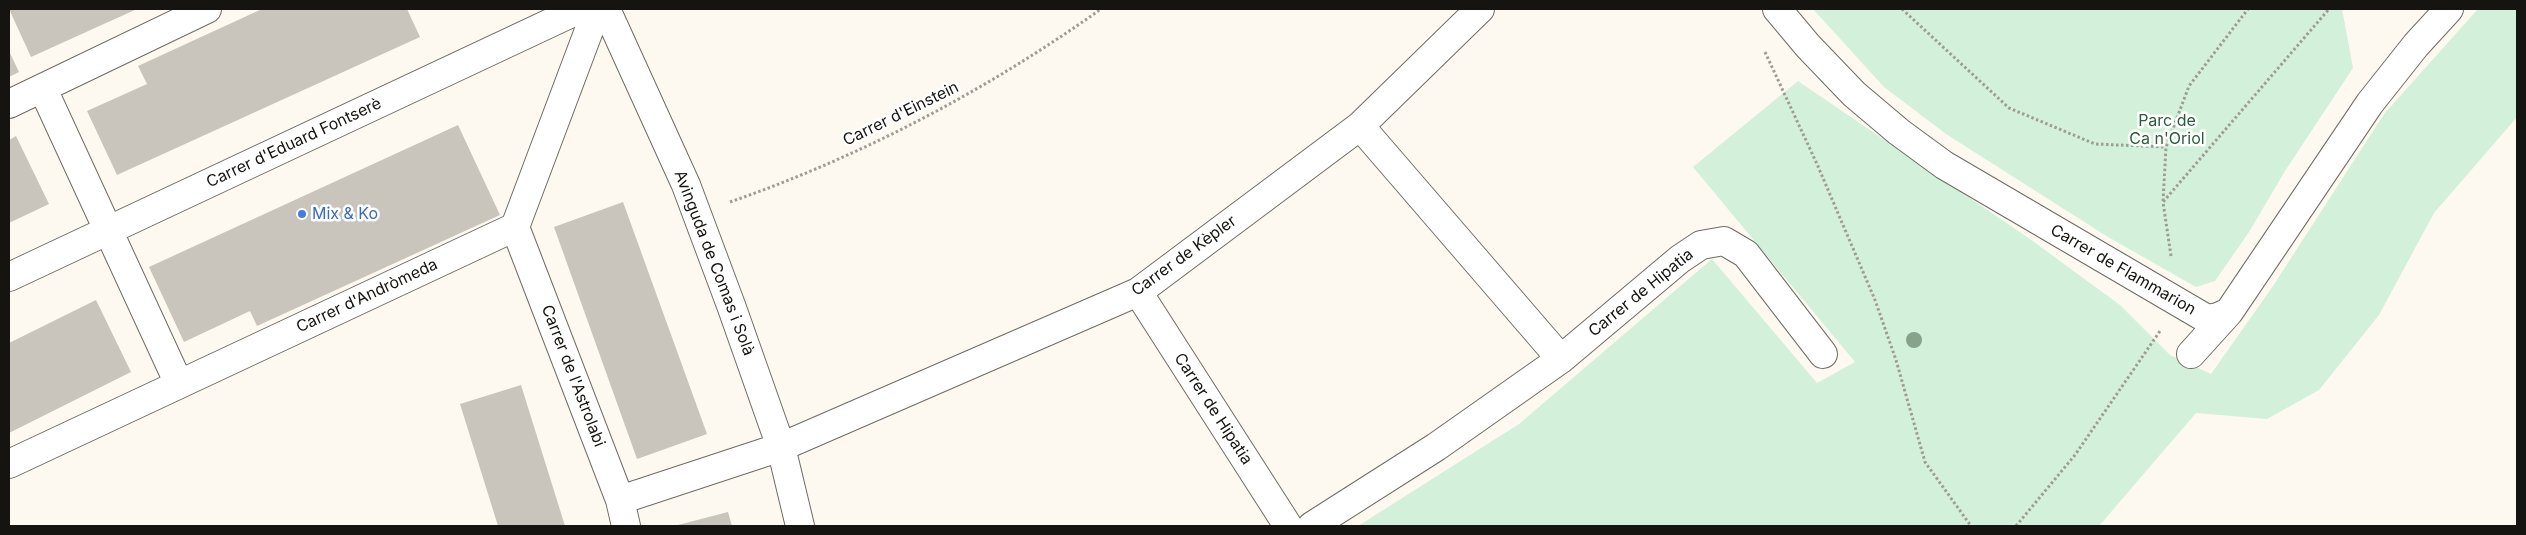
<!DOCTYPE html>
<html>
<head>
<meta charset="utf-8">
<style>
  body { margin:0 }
  #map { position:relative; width:2526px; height:535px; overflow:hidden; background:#fdf8f0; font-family:Inter,sans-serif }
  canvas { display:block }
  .frame { position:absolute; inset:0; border:10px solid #151411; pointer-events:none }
</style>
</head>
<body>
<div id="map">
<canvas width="2526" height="535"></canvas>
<div class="frame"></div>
</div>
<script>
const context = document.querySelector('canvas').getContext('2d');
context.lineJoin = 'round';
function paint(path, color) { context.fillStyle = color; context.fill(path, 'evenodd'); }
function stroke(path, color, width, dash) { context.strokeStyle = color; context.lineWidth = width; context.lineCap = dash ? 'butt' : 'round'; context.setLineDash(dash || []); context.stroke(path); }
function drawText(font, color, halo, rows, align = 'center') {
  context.font = font + ' Inter,sans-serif'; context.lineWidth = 5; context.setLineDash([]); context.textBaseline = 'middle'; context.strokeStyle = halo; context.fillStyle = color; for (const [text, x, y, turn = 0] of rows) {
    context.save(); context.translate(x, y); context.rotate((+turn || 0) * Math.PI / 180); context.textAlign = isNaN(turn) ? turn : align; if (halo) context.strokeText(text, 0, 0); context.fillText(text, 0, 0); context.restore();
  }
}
const green = new Path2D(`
  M1813,9H2342L2353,68L2285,171L2249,232L2215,281L2196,287L2108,237L1946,134L1884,87Z
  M2478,9H2517V117L2434,213L2379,315L2319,390L2267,419L2196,413L2099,526H1358L1519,424L1712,259L1817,383L1855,362L1693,167L1798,81L2030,239L2120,305L2170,355L2211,374L2273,286L2384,114Z`);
const building = new Path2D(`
  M9,9H137L31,57Z
  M262,9H407L420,37L117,175L87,111L147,84L138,66Z
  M9,51L19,72L9,77Z
  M458,125L500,215L257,326L250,311L184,342L149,267Z
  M16,136L49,204L9,223V140Z
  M623,202L707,434L637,459L554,227Z
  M96,300L131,372L9,433V343Z
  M521,385L565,526H498L460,404Z
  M728,512L732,526H674Z`);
const path = new Path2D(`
  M1902,9L2009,108L2095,144L2166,147
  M1765,52L1817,164L1875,300L1896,360L1925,462L1971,526
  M2163,201L2166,147L2189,86L2248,9
  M730,202C862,156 987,90 1101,9
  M2171,256L2163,202L2329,9
  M2016,526L2075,455L2160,331`);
const minor = new Path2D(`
  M606,9L686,185L732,308L781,447L800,526
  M1777,9L1808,46L1854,94L1899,132L1944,165L2207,319L2218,317L2229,312L2370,103L2416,45L2449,9
  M43,89L179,384
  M9,104L207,9
  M1360,126L1561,359
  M515,227L620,500L626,526
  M9,277L580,9
  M1138,292L1288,526
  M2191,354L2229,312
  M9,464L515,227L597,9
  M620,500L781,447L1138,292L1360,126L1480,9
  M1312,526L1436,447L1561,359L1680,259L1701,245L1724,241L1746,254L1823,354`);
const trees = [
  [1914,340]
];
const markers = [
  [302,214,5,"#3f7fe0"]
];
const streetNames = [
  ["Carrer d'Einstein",901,114,-26],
  ["Carrer d'Eduard Fontserè",294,143,-25],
  ["Carrer de Kèpler",1184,256,-36],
  ["Avinguda de Comas i Solà",714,263,69],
  ["Carrer de Flammarion",2123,270,30],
  ["Carrer de Hipatia",1641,293,-39],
  ["Carrer d'Andròmeda",367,296,-25],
  ["Carrer de l'Astrolabi",573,376,69],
  ["Carrer de Hipatia",1213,409,57]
];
const parkNames = [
  ["Parc de",2167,121],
  ["Ca n'Oriol",2167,139]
];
const shopNames = [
  ["Mix & Ko",312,214]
];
paint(green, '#d3f1da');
paint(building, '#c9c5bd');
stroke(minor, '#706c65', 30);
stroke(path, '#9f9c96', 3, [2.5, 2.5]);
stroke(minor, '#fff', 28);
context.fillStyle = '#88a38c';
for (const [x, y] of trees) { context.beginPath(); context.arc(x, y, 8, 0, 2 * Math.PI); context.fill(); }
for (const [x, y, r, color] of markers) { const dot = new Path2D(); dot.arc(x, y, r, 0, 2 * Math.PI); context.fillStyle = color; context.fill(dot); stroke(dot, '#fff', 2); }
drawText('16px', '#151411', '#fff', streetNames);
drawText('16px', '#295d3b', '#fff', parkNames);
drawText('16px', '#366cbe', '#fff', shopNames, 'left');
</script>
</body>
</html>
